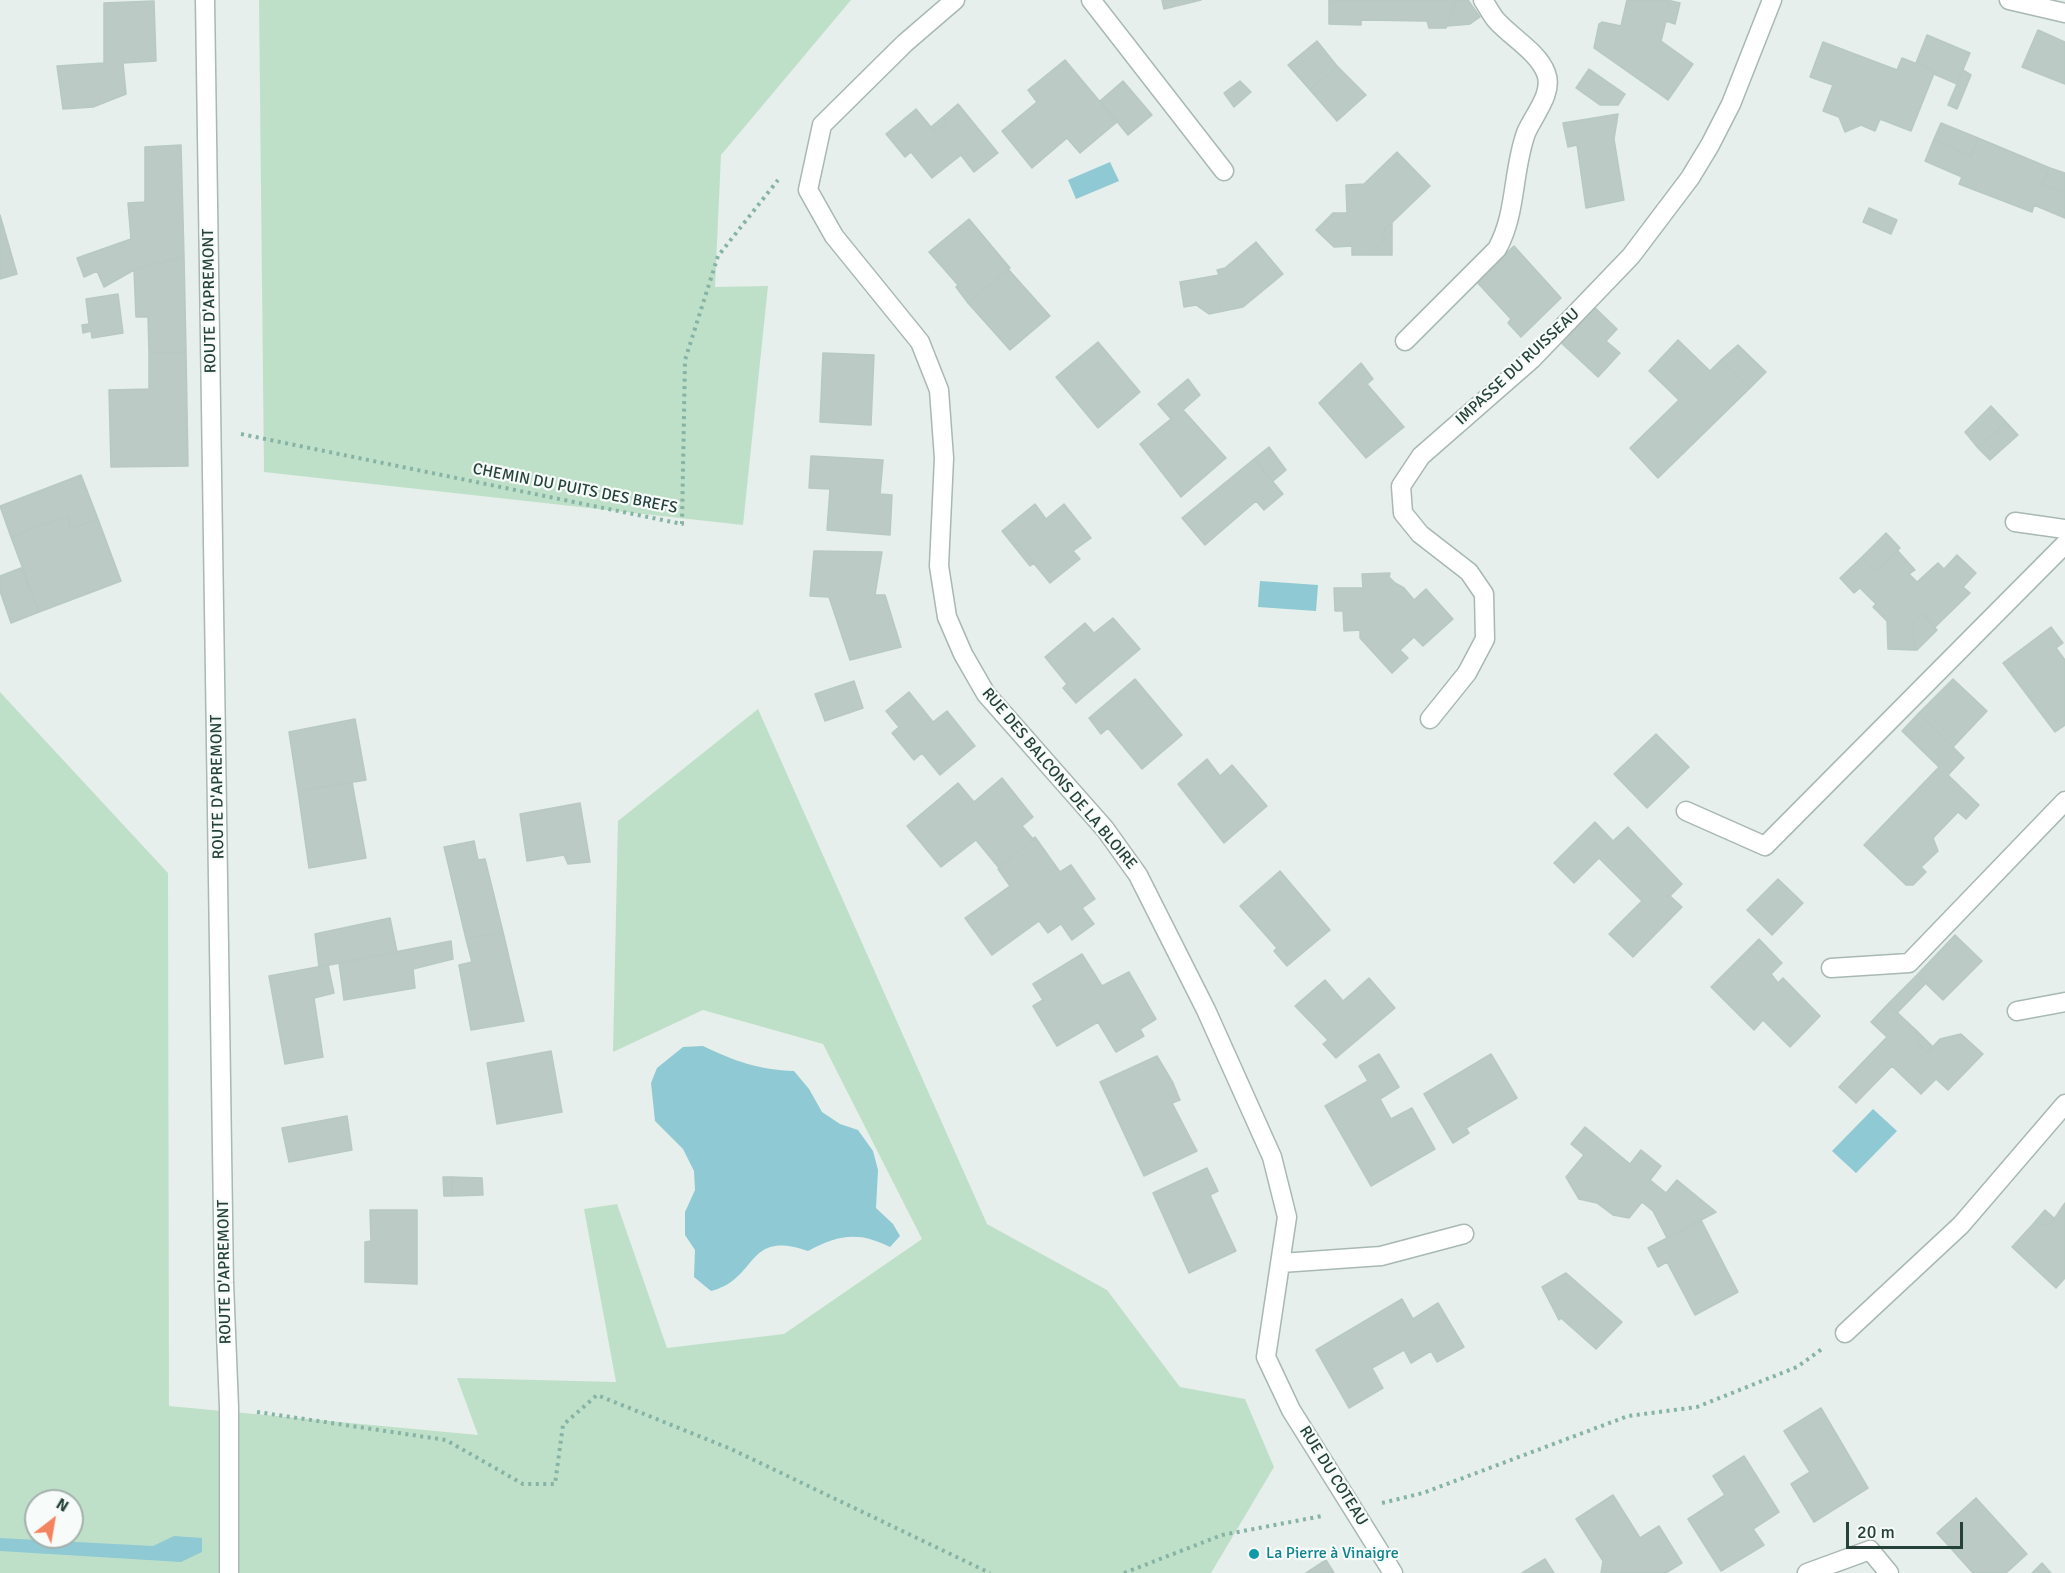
<!DOCTYPE html>
<html>
<head>
<meta charset="utf-8">
<style>
  body { margin:0 }
  #map { position:relative; width:2065px; height:1573px; overflow:hidden; background:#e6efeb; font-family:Signika,sans-serif }
  canvas { display:block }
  .north { position:absolute; left:24px; top:1489px; width:60px; height:60px; box-sizing:border-box; background:#f7fbf9; border:2px solid #a3b1ad; border-radius:50%; rotate:31deg; font-size:16px; font-weight:700; line-height:24px; text-align:center; color:#24423a }
  .north::after { content:''; display:block; margin:auto; width:21px; height:27px; background:#f4845f; clip-path:polygon(50% 0,100% 100%,50% 72%,0 100%) }
  .scale { position:absolute; left:1846px; top:1522px; width:117px; height:27px; box-sizing:border-box; border:3px solid #24423a; border-top:0; padding-left:8px; font-size:18px; line-height:21px; white-space:nowrap; color:#24423a; -webkit-text-stroke:4px #f7fbf9; paint-order:stroke }
</style>
</head>
<body>
<div id="map">
<canvas width="2065" height="1573"></canvas>
<div class="north">N</div>
<div class="scale">20 m</div>
</div>
<script>
const context = document.querySelector('canvas').getContext('2d');
context.lineJoin = 'round';
function paint(path, color) { context.fillStyle = color; context.fill(path, 'evenodd'); }
function stroke(path, color, width, dash) { context.strokeStyle = color; context.lineWidth = width; context.lineCap = dash ? 'butt' : 'round'; context.setLineDash(dash || []); context.stroke(path); }
function drawText(font, color, halo, rows, align = 'center') {
  context.font = font + ' Signika,sans-serif'; context.lineWidth = 4.5; context.setLineDash([]); context.textBaseline = 'middle'; context.strokeStyle = halo; context.fillStyle = color; for (const [text, x, y, turn = 0] of rows) {
    context.save(); context.translate(x, y); context.rotate((+turn || 0) * Math.PI / 180); context.textAlign = isNaN(turn) ? turn : align; if (halo) context.strokeText(text, 0, 0); context.fillText(text, 0, 0); context.restore();
  }
}
const green = new Path2D(`
  M259,0H851L721,155L715,287L768,286L743,525L264,472Z
  M0,692L168,873L169,1406L478,1435L457,1378L616,1382L584,1209L617,1204L667,1348L784,1334L922,1239L823,1044L703,1010L613,1052L618,821L758,709L987,1224L1107,1290L1180,1387L1245,1399L1274,1467L1211,1573H0ZM36,1501H72V1537H36Z`);
const water = new Path2D(`
  M1110,162L1119,181L1076,199L1068,180Z
  M1260,581L1318,585L1316,611L1258,607Z
  M703,1046C734,1061 759,1070 794,1071L809,1089L822,1112L840,1124L858,1130L873,1151L878,1170L876,1208L893,1224L900,1236L890,1247C858,1231 838,1235 808,1251C745,1229 759,1279 711,1291L694,1277L695,1250L685,1235V1212L695,1190L694,1171L683,1149L655,1121L651,1083L657,1068L683,1047Z
  M1873,1109L1897,1131L1856,1173L1832,1151Z
  M174,1536L202,1538V1552L181,1562L0,1551V1538L153,1546Z`);
const building = new Path2D(`
  M1162,0H1201L1164,9Z
  M1329,0H1455L1446,28H1429L1427,21L1361,20V25L1329,24Z
  M1456,0H1468L1480,17L1470,24L1447,26Z
  M1627,0H1667L1680,3L1675,24L1666,21L1661,41L1693,64L1668,100L1594,48L1599,24L1602,22L1621,26Z
  M154,1L156,61L123,63L126,94L93,107L63,109L57,66L104,63V3Z
  M2038,30L2065,42V84L2022,67Z
  M1927,35L1970,53L1957,84L1934,74L1935,71L1916,63Z
  M1317,41L1337,66L1310,90L1288,65Z
  M1823,42L1897,70L1902,58L1935,71L1911,131L1880,119L1875,131L1861,125L1845,132L1839,117L1823,111L1833,85L1810,77Z
  M1065,60L1117,122L1080,153L1067,138L1032,168L1002,131L1037,102L1028,90Z
  M1337,66L1366,95L1337,121L1310,90Z
  M1589,69L1625,94L1618,105H1600L1576,88Z
  M1963,70L1971,75L1957,109L1948,105Z
  M1123,81L1152,115L1128,135L1100,101Z
  M1240,81L1251,92L1234,107L1224,93Z
  M958,104L998,153L974,172L961,155L932,178L911,152L905,157L886,134L916,109L935,132L947,122L943,117Z
  M1618,114L1614,139L1624,200L1586,208L1577,145L1568,147L1563,123Z
  M943,117L947,122L935,132L931,127Z
  M1941,123L1978,138L1971,156L1934,139Z
  M1978,138L2050,168L2043,184L2065,193V218L2034,205L2032,212L1959,184L1962,177L1925,161L1934,139L1971,156Z
  M181,145L184,256L134,270L104,287L97,271L84,277L77,258L131,239L128,203L145,202V147Z
  M1397,152L1430,186L1381,233L1386,239L1370,255H1352V246L1334,247L1316,230L1333,213H1347L1346,185L1364,184Z
  M2050,168L2065,173V193L2043,184Z
  M1869,208L1897,220L1891,234L1863,222Z
  M0,215L17,274L0,279Z
  M969,219L1010,268L968,303L956,287L958,285L929,252Z
  M1392,223V255H1370L1386,239L1381,233Z
  M1256,242L1283,274L1243,307L1209,314L1196,305L1184,307L1180,282L1219,275L1217,270L1225,268Z
  M1514,246L1561,298L1521,337L1508,323L1511,319L1476,281Z
  M184,256L186,352L149,353L148,317H136L134,270Z
  M1008,269L1050,316L1010,350L968,303Z
  M118,294L123,333L92,338L91,331L83,333L82,325L89,324L86,299Z
  M1589,302L1617,329L1606,341L1620,353L1598,377L1556,338Z
  M1678,340L1710,371L1721,360L1750,388L1658,478L1630,448L1679,400L1649,371Z
  M1098,342L1140,392L1098,428L1056,377Z
  M1738,345L1766,372L1750,388L1721,360Z
  M186,352L188,466L111,467L109,390L149,389V353Z
  M823,353L874,355L871,425L820,422Z
  M1361,363L1373,379L1367,384L1404,427L1366,458L1319,403Z
  M1188,379L1200,395L1183,410L1226,458L1181,497L1140,444L1171,419L1158,404Z
  M1991,406L2006,422L1978,448L1965,432Z
  M2006,422L2018,435L1990,460L1978,448Z
  M1269,447L1286,470L1273,481L1254,459Z
  M811,456L883,460L880,494L892,495L890,535L827,530L830,489L809,488Z
  M1254,459L1283,494L1264,510L1256,501L1205,545L1182,518Z
  M81,475L98,519L71,529L67,516L11,537L0,506Z
  M1035,504L1046,519L1064,504L1091,538L1073,551L1080,559L1050,583L1017,543L1014,546L1002,531Z
  M67,516L71,529L98,519L121,581L39,612L11,537Z
  M1886,533L1900,548L1876,571L1862,557Z
  M1017,543L1034,563L1030,566L1014,546Z
  M1897,550L1915,570L1909,574L1917,582L1938,563L1944,569L1957,555L1976,573L1963,587L1970,593L1935,627L1922,613L1913,621L1914,650L1888,649L1887,621L1873,607L1876,604L1860,588L1854,593L1840,578L1862,557L1876,571Z
  M814,551L882,552L875,595H885L901,647L850,660L829,597L810,596Z
  M21,568L39,612L11,623L0,591V576Z
  M1390,573L1389,577L1395,583L1404,588L1414,600L1426,589L1453,619L1423,646L1414,637L1400,650L1408,658L1392,673L1360,638V630L1344,631L1343,611H1335L1334,588H1363L1362,574Z
  M1922,613L1937,630L1917,650H1914L1913,621Z
  M1113,618L1140,649L1076,703L1063,688L1067,684L1045,657L1085,623L1094,633Z
  M2051,627L2063,643L2056,648L2065,660V725L2055,732L2003,663Z
  M1135,679L1182,735L1142,769L1108,728L1101,734L1089,718Z
  M1953,679L1987,711L1953,747L1919,713Z
  M854,681L863,708L825,721L815,694Z
  M909,692L933,722L947,711L975,746L940,775L922,753L914,760L892,733L899,727L886,711Z
  M1919,713L1964,758L1948,775L1979,805L1966,819L1958,812L1933,838L1938,851L1921,867L1926,872L1913,885H1906L1864,845L1939,767L1902,731Z
  M355,719L366,780L298,791L289,732Z
  M1656,734L1689,767L1647,808L1614,774Z
  M1207,759L1220,776L1232,765L1267,806L1224,843L1178,784Z
  M1002,778L1033,817L1022,826L1033,839L999,868L976,840L941,867L907,826L958,783L974,802Z
  M352,782L366,858L309,868L298,791Z
  M580,803L590,862L568,864L564,855L527,861L520,814Z
  M1595,822L1613,841L1628,827L1682,884L1670,896L1682,907L1633,957L1609,934L1642,901L1599,858L1574,883L1554,863Z
  M1035,837L1060,872L1071,865L1095,899L1082,908L1094,924L1072,940L1061,924L1048,933L1039,921L992,955L965,918L1010,886L998,869Z
  M474,841L478,860L485,859L503,932L466,939L444,847Z
  M1280,871L1330,930L1287,966L1274,951L1277,948L1240,906Z
  M1778,879L1803,903L1772,935L1747,910Z
  M390,918L397,952L319,967L315,934Z
  M503,932L524,1021L471,1030L459,965L472,962L466,939Z
  M1955,935L1982,961L1943,1000L1917,975Z
  M1759,939L1782,963L1771,974L1778,983L1783,978L1820,1016L1790,1047L1763,1020L1754,1030L1711,987Z
  M451,941L453,959L413,969L415,988L344,1000L339,963Z
  M1082,954L1102,986L1129,972L1156,1019L1140,1029L1144,1036L1116,1052L1098,1022L1057,1046L1033,1006L1043,1000L1033,984Z
  M328,965L334,993L314,998L323,1057L285,1064L269,976Z
  M1917,975L1926,983L1897,1013L1888,1004Z
  M1369,978L1395,1008L1336,1058L1323,1044L1328,1040L1295,1006L1325,980L1343,1001Z
  M1888,1004L1917,1031V1042L1927,1053L1940,1039L1961,1034L1983,1054L1948,1090L1936,1079L1921,1094L1892,1066L1856,1103L1839,1087L1887,1037L1871,1022Z
  M1917,1031L1933,1047L1927,1053L1917,1042Z
  M551,1051L562,1112L497,1124L487,1063Z
  M1379,1054L1399,1087L1380,1099L1391,1119L1412,1108L1435,1149L1371,1186L1325,1106L1368,1081L1359,1066Z
  M1491,1054L1517,1098L1466,1128L1469,1133L1453,1143L1424,1094Z
  M1157,1056L1173,1083L1180,1100L1172,1103L1197,1151L1144,1176L1100,1082Z
  M347,1116L352,1150L289,1162L282,1128Z
  M1585,1127L1630,1164L1641,1150L1661,1166L1650,1180L1666,1193L1677,1180L1716,1212L1667,1238L1653,1211L1642,1202L1629,1218L1613,1215L1597,1203L1579,1199L1566,1177L1584,1155L1571,1144Z
  M1207,1168L1218,1191L1210,1195L1236,1251L1189,1273L1153,1193Z
  M443,1177H452V1196H444Z
  M452,1177L482,1178L483,1195L452,1196Z
  M2065,1203V1278L2056,1288L2012,1247L2034,1223L2050,1225Z
  M370,1210H417V1284L365,1282V1242L371,1241Z
  M2045,1210L2055,1219L2050,1225L2034,1223Z
  M1701,1220L1738,1292L1695,1315L1667,1262L1658,1267L1648,1248Z
  M1566,1273L1622,1322L1596,1349L1561,1318L1559,1320L1542,1287Z
  M1402,1299L1413,1319L1438,1303L1464,1347L1437,1362L1431,1351L1411,1363L1404,1350L1372,1368L1383,1388L1349,1408L1316,1350Z
  M1821,1408L1868,1488L1814,1522L1791,1484L1810,1472L1784,1431Z
  M1744,1456L1779,1512L1753,1529L1764,1545L1721,1571L1688,1519L1725,1495L1713,1476Z
  M1613,1495L1640,1538L1659,1526L1682,1563L1666,1573H1601L1603,1561L1576,1519Z
  M1976,1498L2027,1554L2006,1573H1973L1937,1533Z
  M1545,1559L1554,1573H1522Z
  M1326,1560L1334,1573H1306Z
  M2042,1563L2051,1573H2032Z`);
const path = new Path2D(`
  M241,434L682,524L685,360L718,256L778,180
  M257,1412L446,1440L523,1484H555L563,1425L597,1395L731,1449L990,1573
  M1382,1503L1423,1493L1628,1416L1697,1407L1797,1367L1822,1349
  M1124,1573L1222,1535L1322,1516`);
const minor = new Path2D(`
  M205,0L224,1283L229,1407V1573
  M955,0L905,43L822,125L808,190L834,236L920,342L939,390L944,458L939,566L947,617L963,654L986,694L1105,829L1138,875L1206,1010L1272,1157L1287,1217L1266,1357L1291,1410L1393,1573
  M1091,0L1224,171
  M2009,0L2065,13
  M1405,341L1497,249C1517,213 1512,172 1526,133C1533,116 1554,93 1546,73C1538,52 1511,37 1496,20C1491,14 1487,6 1483,0
  M2015,522L2065,529
  M1430,719L1467,673L1485,639L1484,594L1469,572L1420,534L1403,513L1401,486L1421,456L1532,359L1631,256L1690,178L1710,145L1731,104L1772,0
  M1686,811L1765,846L2065,544
  M1831,968L1909,963L2065,801
  M2017,1011L2065,1002
  M1281,1263L1381,1256L1464,1234
  M1845,1333L1961,1225L2065,1104
  M1807,1573L1870,1550L1889,1573`);
const markers = [
  [1254,1554,6,"#0f9aa8"]
];
const streetNames = [
  ["ROUTE D'APREMONT",210,301,-91],
  ["IMPASSE DU RUISSEAU",1518,367,-43],
  ["CHEMIN DU PUITS DES BREFS",575,489,11],
  ["RUE DES BALCONS DE LA BLOIRE",1059,779,50],
  ["ROUTE D'APREMONT",218,787,-91],
  ["ROUTE D'APREMONT",225,1272,-91],
  ["RUE DU COTEAU",1333,1476,58]
];
const cultureNames = [
  ["La Pierre à Vinaigre",1266,1554]
];
paint(green, '#bfe0c8');
paint(water, '#8ec9d4');
paint(building, '#bbcac4');
stroke(building, '#b8c9c2', 1.5);
stroke(minor, '#a8b8b2', 21);
stroke(path, '#86b3a5', 4, [3, 4.5]);
stroke(minor, '#fff', 18);
for (const [x, y, r, color] of markers) { const dot = new Path2D(); dot.arc(x, y, r, 0, 2 * Math.PI); context.fillStyle = color; context.fill(dot); stroke(dot, '#f7fbf9', 2); }
drawText('16px', '#24423a', '#f7fbf9', streetNames);
drawText('16px', '#0d838f', '#f7fbf9', cultureNames, 'left');
</script>
</body>
</html>
